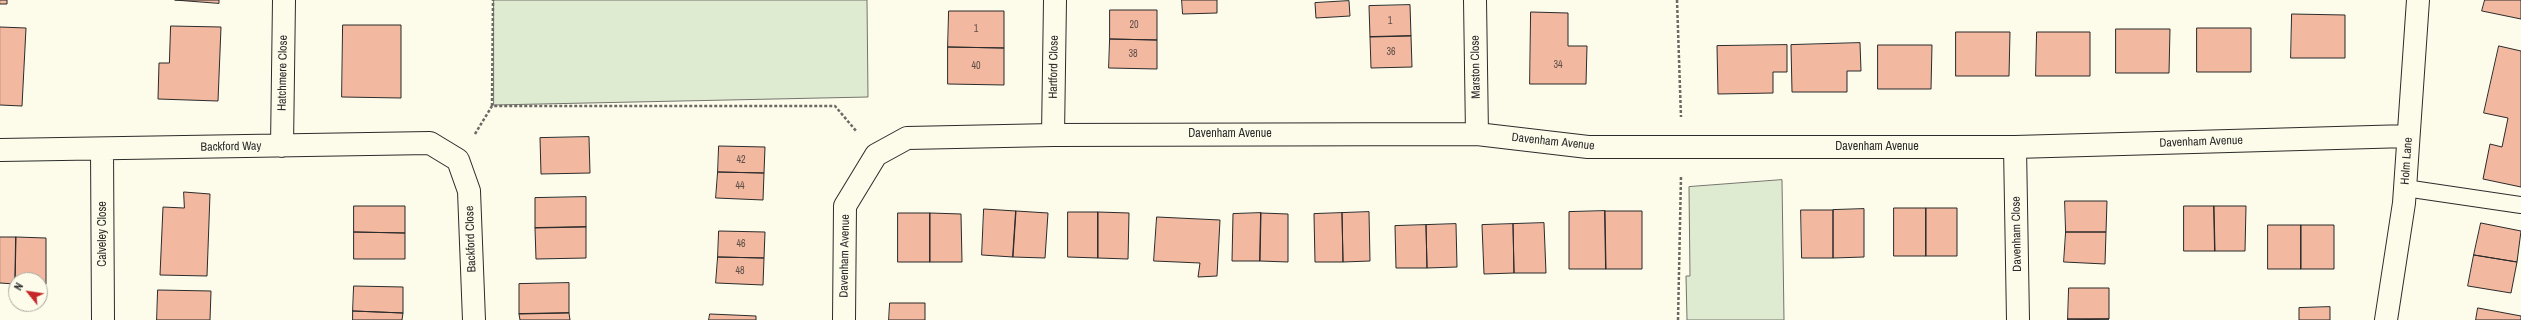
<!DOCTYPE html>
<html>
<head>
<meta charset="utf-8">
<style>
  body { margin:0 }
  #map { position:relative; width:2521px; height:320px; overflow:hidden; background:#fdfbea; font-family:"Archivo Narrow",sans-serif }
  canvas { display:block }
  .north { position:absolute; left:8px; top:272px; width:40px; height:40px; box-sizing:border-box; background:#fdfbea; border:1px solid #a9a89e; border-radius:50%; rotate:300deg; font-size:11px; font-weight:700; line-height:16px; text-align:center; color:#2b2b2b }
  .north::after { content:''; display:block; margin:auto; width:14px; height:18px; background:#c62828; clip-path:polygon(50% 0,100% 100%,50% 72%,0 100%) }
</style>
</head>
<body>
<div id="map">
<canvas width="2521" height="320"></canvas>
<div class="north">N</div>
</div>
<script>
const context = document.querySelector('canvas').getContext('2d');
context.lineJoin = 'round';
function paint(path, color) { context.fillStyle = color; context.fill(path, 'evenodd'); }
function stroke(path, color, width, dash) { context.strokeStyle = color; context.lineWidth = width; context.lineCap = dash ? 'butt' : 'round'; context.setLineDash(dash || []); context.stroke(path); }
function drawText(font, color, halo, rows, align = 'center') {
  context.font = font + ' "Archivo Narrow",sans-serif'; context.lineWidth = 3; context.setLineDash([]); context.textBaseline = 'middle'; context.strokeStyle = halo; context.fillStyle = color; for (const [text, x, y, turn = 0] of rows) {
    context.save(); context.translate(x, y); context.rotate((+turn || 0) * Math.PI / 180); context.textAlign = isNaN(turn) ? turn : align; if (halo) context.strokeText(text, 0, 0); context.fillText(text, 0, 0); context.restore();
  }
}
const green = new Path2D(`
  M494,0H867L868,97L494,105Z
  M1782,180L1784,320H1687L1686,276H1690L1689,187Z`);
const building = new Path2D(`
  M0,0H7V4H0Z
  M175,0H219V3Z
  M1182,0H1217V13L1183,14Z
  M2485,0H2521V19L2482,11Z
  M1349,1L1350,16L1316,18L1315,3Z
  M1410,5L1411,36L1370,37L1369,6Z
  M1110,10H1157V40L1110,39Z
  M949,11H1004V48L948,47Z
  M1531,12L1568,13V46H1587L1586,84H1530Z
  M2292,14L2345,15V58H2291Z
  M343,25H401V98L342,97Z
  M171,26L221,27L218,101L158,99L159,63H169Z
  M0,27L26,28L22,106L0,105Z
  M2197,28H2251V72H2197Z
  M2116,29H2170L2169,73H2116Z
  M1956,32H2010L2009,76H1956Z
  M2037,32H2090V76H2036Z
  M1411,36L1412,67L1371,68L1370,37Z
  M1110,39L1157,40V69L1109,68Z
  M1860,43L1861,71H1847V92H1792L1791,45Z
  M1787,45V72H1773V93L1718,94L1717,46Z
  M1878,45H1932L1931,89H1878Z
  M2499,46L2521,51V187L2483,179L2490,144L2502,147L2508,118L2484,113Z
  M948,47L1004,48V85L948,84Z
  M589,137L590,173L541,174L540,138Z
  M719,146L765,147L764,173L718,172Z
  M718,172L764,173L763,200L716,198Z
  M184,192L210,194L207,276L160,275L163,207L184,208Z
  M586,197V227L535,228V198Z
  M2065,201H2107L2106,232H2066Z
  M354,206H405V233L354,232Z
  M2184,206H2214L2215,251H2184Z
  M2214,206H2246L2245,251H2215Z
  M1894,208H1926V256H1894Z
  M1926,208H1957V256H1926Z
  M984,209L1016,211L1013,257L982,255Z
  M1864,209V257L1833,258V210Z
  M1801,210H1833V258H1802Z
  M1016,211L1048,213L1045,258L1013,257Z
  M1605,211L1606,269H1569V212Z
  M1605,211H1642V269H1606Z
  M1068,212H1098V258L1068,257Z
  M1098,212L1129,213L1128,259L1098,258Z
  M1369,212L1370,261L1343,262L1342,213Z
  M898,213H930V262H898Z
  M930,213L961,214L962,262H930Z
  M1261,213L1288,214V262L1260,261Z
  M1261,213L1260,261H1232L1233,214Z
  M1342,213L1343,262H1315L1314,214Z
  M1157,217L1220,220L1217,276L1198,277L1200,263L1154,261Z
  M1544,223L1546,273H1514L1513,224Z
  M2481,223L2521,231L2517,262L2474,255Z
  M1456,224L1457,267L1427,268L1426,225Z
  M1513,224L1514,273L1484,274L1482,225Z
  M1426,225L1427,268H1396L1395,226Z
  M2268,225H2301V269H2268Z
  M2301,225H2334V269H2301Z
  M586,227V258L536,259L535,228Z
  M719,231L765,232L764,258L718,257Z
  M354,232L405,233V259H354Z
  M2066,232H2106L2105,264L2064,262Z
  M0,237H16L15,284L0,283Z
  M16,237L46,238V284H40V280H16L15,284Z
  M2474,255L2517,262L2511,293L2468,286Z
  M718,257L764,258L763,285L716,283Z
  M569,283V313L519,314V284Z
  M354,286L403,287V313L353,311Z
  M2069,288H2109V319H2068Z
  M158,290L211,291L210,320H157Z
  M890,303H925V320H889Z
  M2330,307V320H2299V308Z
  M2478,308L2521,316V320H2476Z
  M353,311L403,313L402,320H353Z
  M569,313L570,320H520L519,314Z
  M710,314L756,316V320H709Z
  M2068,319H2109L2068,320Z`);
const path = new Path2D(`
  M1677,0L1681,117
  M492,106L493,0
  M475,134L492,106H835L857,132
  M1678,320L1681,176`);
const lane = new Path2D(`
  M2405,188L2521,205`);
const street = new Path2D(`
  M1475,0L1477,134
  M1053,135L1055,0
  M282,146L284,0
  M2015,147L2018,320
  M102,149L103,320
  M0,150L430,143L458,160L469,191L474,320
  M844,320L845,206L876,155L907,138L1053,135L1477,134L1588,147H2015L2408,136
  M2386,320L2404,203L2418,0`);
const numberNames = [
  ["1",1390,21],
  ["20",1134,25],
  ["1",976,29],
  ["36",1391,52],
  ["38",1133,54],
  ["34",1558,65],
  ["40",976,66],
  ["42",741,160],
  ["44",740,186],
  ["46",741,244],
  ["48",740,271]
];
const streetNames = [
  ["Hartford Close",1054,67,-89],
  ["Marston Close",1476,67,-91],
  ["Hatchmere Close",283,73,-89],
  ["Davenham Avenue",1230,134],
  ["Davenham Avenue",1553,142,6],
  ["Davenham Avenue",2201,142,-2],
  ["Backford Way",231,147,-1],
  ["Davenham Avenue",1877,147],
  ["Holm Lane",2407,161,-86],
  ["Calveley Close",103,234,-90],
  ["Davenham Close",2017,234,-91],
  ["Backford Close",471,239,-92],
  ["Davenham Avenue",845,256,-89]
];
paint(green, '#deebd1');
stroke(green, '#74746e', 1);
paint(building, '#f2b8a0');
stroke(building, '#2b2b2b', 1);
stroke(lane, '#2b2b2b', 18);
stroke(street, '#2b2b2b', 24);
stroke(path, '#6a6964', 2.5, [3, 2]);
stroke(lane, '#fdfbea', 16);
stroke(street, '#fdfbea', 22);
drawText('10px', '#5d4e48', null, numberNames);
drawText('12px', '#2b2b2b', '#fdfbea', streetNames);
</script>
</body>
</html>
